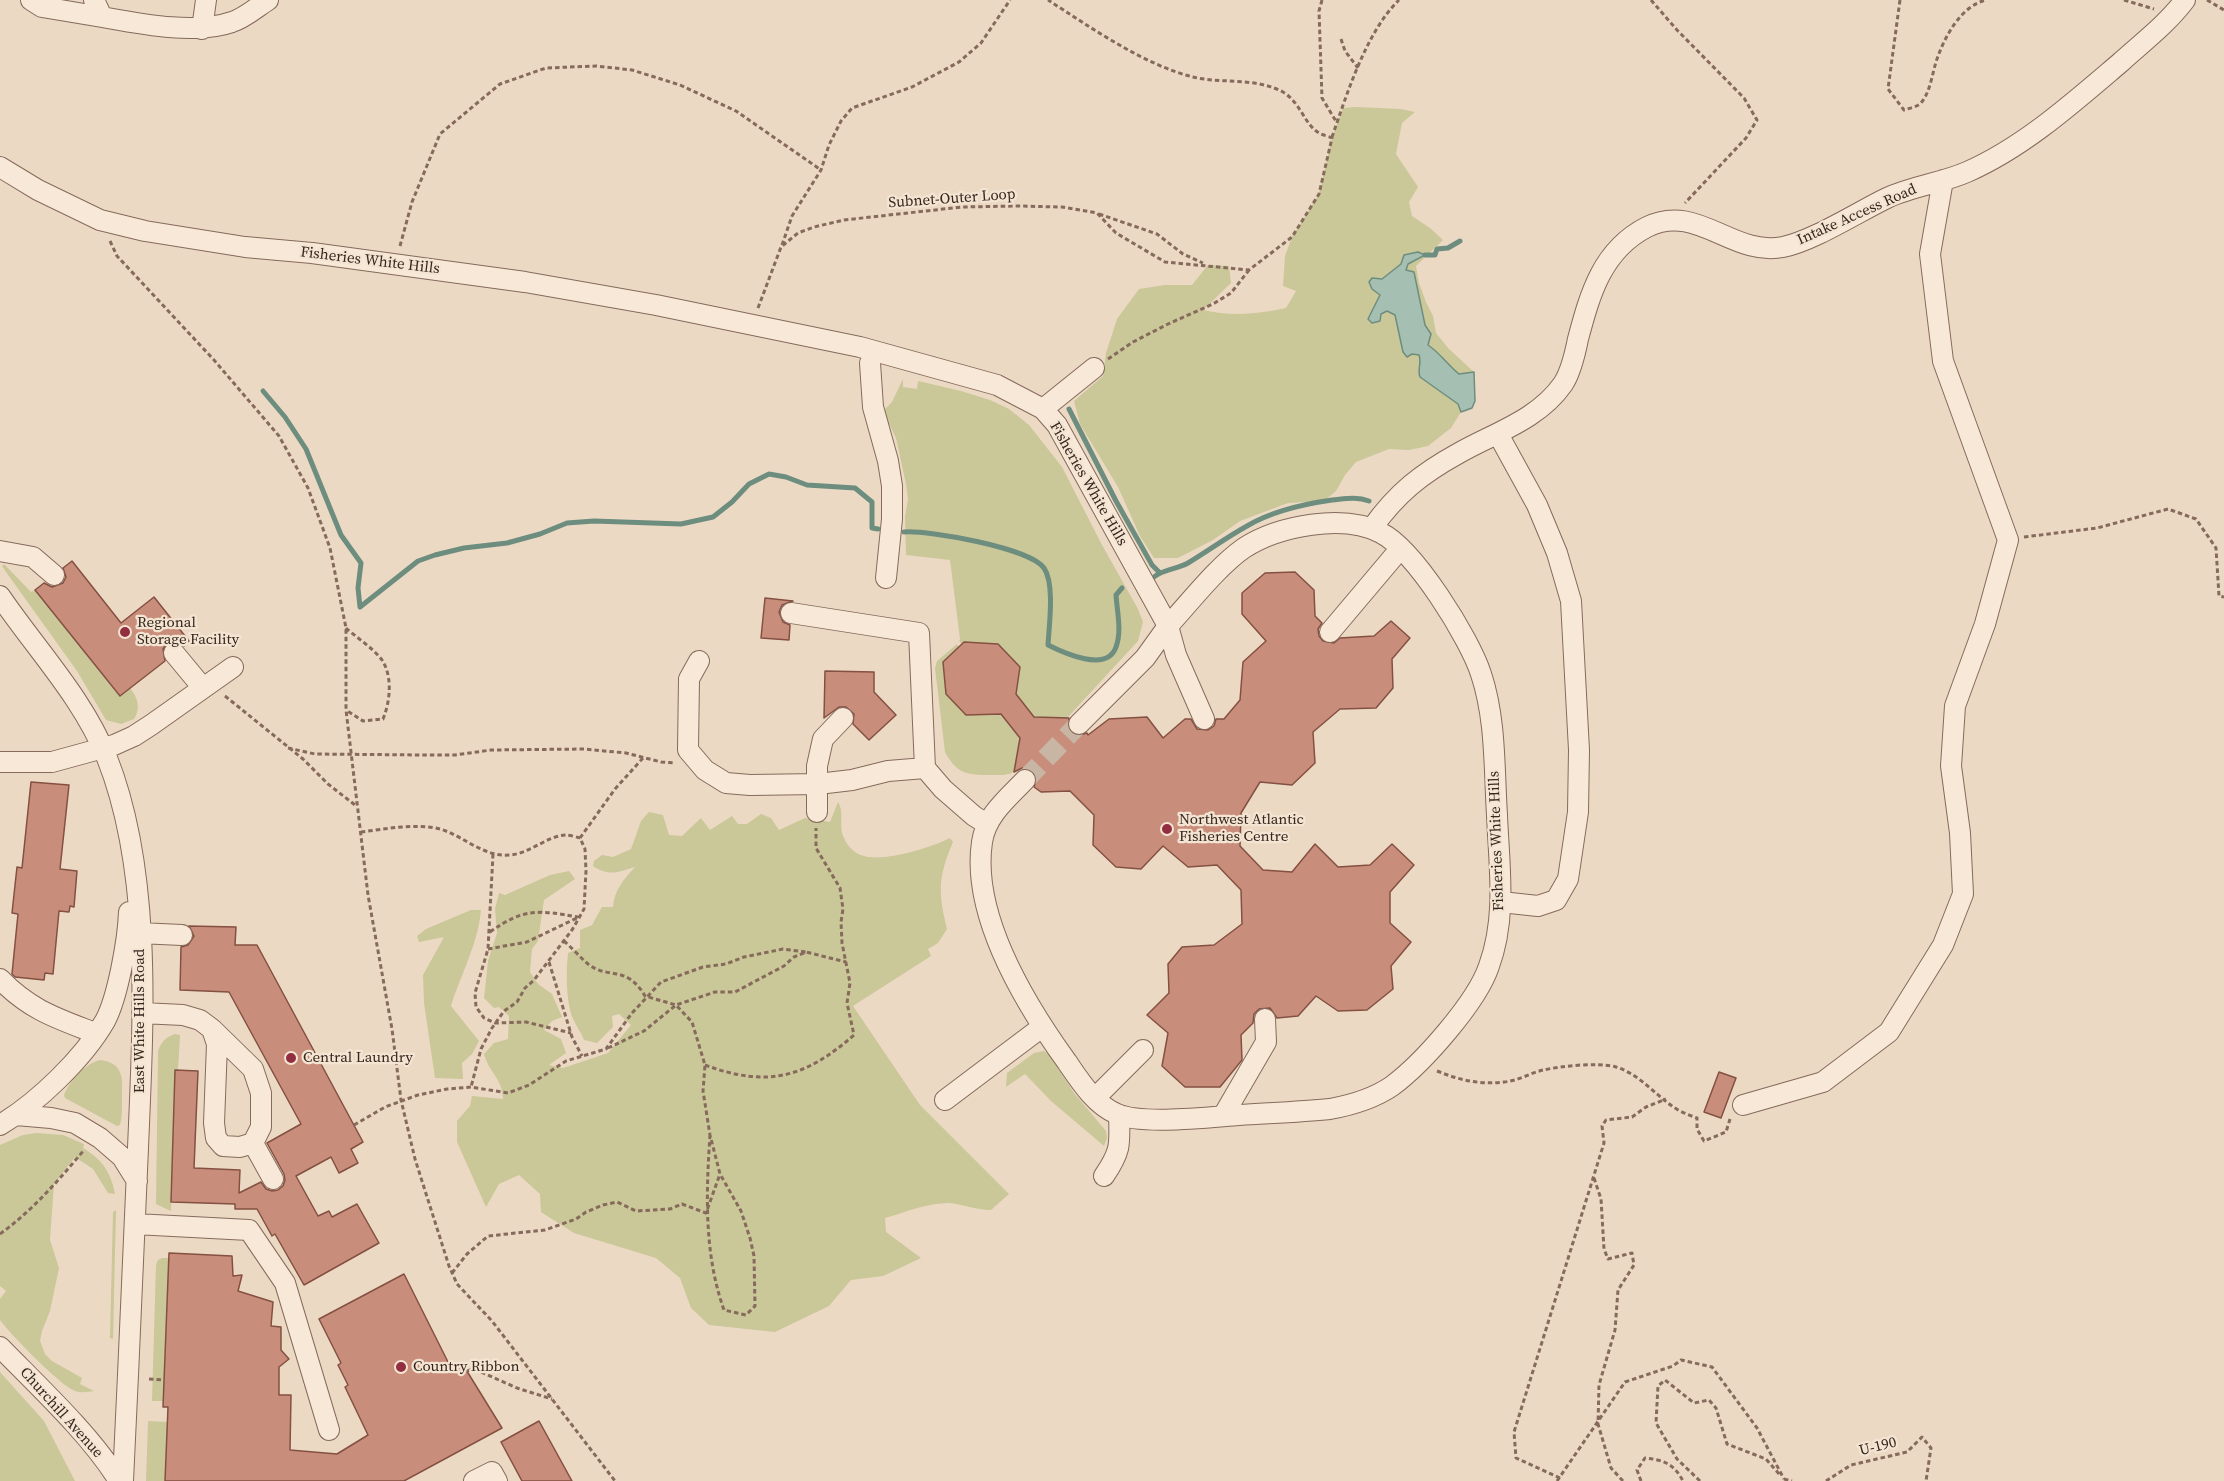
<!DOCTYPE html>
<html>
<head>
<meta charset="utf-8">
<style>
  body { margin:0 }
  canvas { display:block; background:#ecd9c4 }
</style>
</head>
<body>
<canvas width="2224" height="1481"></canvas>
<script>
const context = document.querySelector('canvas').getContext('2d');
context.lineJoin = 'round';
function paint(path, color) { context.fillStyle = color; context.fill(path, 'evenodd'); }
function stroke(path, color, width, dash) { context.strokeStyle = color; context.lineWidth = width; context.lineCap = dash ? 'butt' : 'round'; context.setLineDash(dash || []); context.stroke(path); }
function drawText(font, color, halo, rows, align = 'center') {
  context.font = font + ' "Source Serif 4",serif'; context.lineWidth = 4.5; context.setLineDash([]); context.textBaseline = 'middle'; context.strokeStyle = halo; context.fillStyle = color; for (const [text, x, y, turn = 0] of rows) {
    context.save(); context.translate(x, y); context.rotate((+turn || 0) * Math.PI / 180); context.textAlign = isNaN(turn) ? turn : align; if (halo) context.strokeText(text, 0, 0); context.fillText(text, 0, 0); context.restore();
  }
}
const green = new Path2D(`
  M1356,107L1400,109L1415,112L1402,123L1396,154L1418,187L1409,202L1412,216L1430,228L1443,240L1416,266L1419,283L1426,302L1433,316L1436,333L1448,348L1474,372L1459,374C1447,364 1441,354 1428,345L1430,334L1425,325L1419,300L1406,270L1408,264L1424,256L1401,264L1382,279H1376L1380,295L1368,319L1387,310L1395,315C1399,331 1399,353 1419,355L1424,380L1458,404L1461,412L1451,428L1428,446L1409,450L1389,449L1356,462L1345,475L1336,491L1324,501L1288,503L1240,521L1213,540L1178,558H1154L1140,536L1118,487L1080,424L1074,401L1103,376L1106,353L1117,319L1139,289L1165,285H1192L1208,265L1229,266L1231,283L1203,310C1232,317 1258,314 1286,308L1296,291L1283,286L1285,256L1292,237L1319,194L1332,138L1343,108Z
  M903,379V387L917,389L918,381L961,391L990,400L1009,409L1029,425L1062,467L1102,545L1138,609L1143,622L1138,641L1067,718L1033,717L1016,694L1020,667L998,644L964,642L962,644L959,641L960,639L950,560L906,555L905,517L908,499L906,484L896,438L883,411L892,402Z
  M4,564L31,592L35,590L119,696L130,688C138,698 141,708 134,719L121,724L106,720L77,671L6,572L2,566Z
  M957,644L959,647L943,663L946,694L966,715L1001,714L1020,738L1014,772C1006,776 999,775 990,775C967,775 957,774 945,752L935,668L937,661Z
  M838,802C845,813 838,826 844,838C847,846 855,854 864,856C885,862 930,848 950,838L953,842C938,877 938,892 947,929L938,943L928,949L931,956L853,1006L920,1105L1009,1194L991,1210C976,1210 962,1204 949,1203C927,1203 906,1212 885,1218L886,1232L921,1258L883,1276L851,1280L829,1306L775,1332L709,1325L691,1308L680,1278L656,1258L574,1233L541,1212L540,1194L519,1175L499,1184L486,1207L457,1142V1121L470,1106L472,1096L503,1099C502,1077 489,1073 484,1054L494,1043L508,1039L509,1016L499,1007L494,1008L484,998L488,961L497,933L495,909L499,893L505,895L550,875L569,871L575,879L544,900L538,941L532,949L530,972L538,984L552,994L562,1017L552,1021L544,1030L561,1039L566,1053L549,1065L563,1068L608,1053L631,1025L619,1014L612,1016L613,1027L597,1043L584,1040C581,1032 576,1026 573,1019C566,1002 566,972 568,953L580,948V930L592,925L602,907H613C614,890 624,879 635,867C618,872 610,877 593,866L594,861L602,855L613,857L631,849L641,821L649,812L663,815L669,835L682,836L701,818L710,830L732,816L738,824H747L761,814L771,818L779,830L805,818L830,822Z
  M471,910H481C478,944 461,974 451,1006L479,1041L472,1054L462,1063L463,1079L435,1078L424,1003L423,975L444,937L419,942L417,936L426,929Z
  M175,1034L180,1035L178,1070L175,1071L171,1211L156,1204L158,1051C161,1042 166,1037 175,1034Z
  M1044,1051L1049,1054L1074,1093L1106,1131L1107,1138L1104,1146L1051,1101L1025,1074L1006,1087L1007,1073L1034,1053Z
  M101,1060C126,1064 122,1081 122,1101C122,1109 122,1118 120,1125L117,1126L65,1098L64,1095C69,1082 86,1062 101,1060Z
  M36,1133L63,1135L84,1144L83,1148C101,1159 111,1171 115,1194L108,1193L93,1169L75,1157L54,1184L50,1240L59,1268L50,1311L42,1331L40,1341L45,1354L52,1361L82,1378L80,1384L94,1391C87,1392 81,1393 75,1391C60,1385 10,1334 0,1320V1299L6,1291L0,1286V1145L23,1135Z
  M116,1210L113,1339L110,1338L113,1212Z
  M162,1258H169L163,1401H152L156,1265L158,1260Z
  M0,1372L44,1421L75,1481H0Z
  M148,1421L168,1422L165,1481H146Z`);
const water = new Path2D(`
  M1418,252L1425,255L1408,264L1406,270L1414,272L1425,325L1431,334L1428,345C1441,354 1447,364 1459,374L1474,372L1475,401L1472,408L1461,412L1458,404L1420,377C1417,369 1422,363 1419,355L1412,354L1407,357L1403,352L1395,315L1387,311L1381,314L1380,321L1372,323L1368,319L1380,295L1372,289L1369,282L1372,278L1382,279L1401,264L1404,255Z`);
const stream = new Path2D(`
  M1425,255H1435L1437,249L1448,248L1460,241
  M263,391L285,417L306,449L341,535L361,563L358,588L360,607
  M1069,409L1116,501L1152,565L1159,572
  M904,532C929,530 1030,548 1044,568C1055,584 1049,626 1048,645C1064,653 1107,673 1116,647C1122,631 1117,611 1116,595L1122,588
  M1154,577C1163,569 1178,569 1188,563C1208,551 1227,537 1247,526C1272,511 1304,504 1332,500C1344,499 1356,496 1369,501
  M360,607L418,561L435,555L464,548L507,543L540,534L567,523L594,521L681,524L713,517L732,502L749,484L769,474L786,477L807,485L855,488L872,502V528L878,529`);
const building = new Path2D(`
  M72,561L121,623L154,597L189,641L184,646L178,642L167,643L163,649L165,661L120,696L35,590L44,583L52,587L63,583L66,577L63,568Z
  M1295,572L1314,590L1315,616L1322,623L1318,629L1319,636L1323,641L1334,643L1340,638L1374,636L1391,621L1410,638L1392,659L1393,688L1376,708L1340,709L1313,732L1315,763L1292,785L1260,782L1241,813L1240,846L1263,870L1292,872L1315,844L1338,867L1370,865L1392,844L1414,865L1390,892V923L1411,942L1391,966L1393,989L1367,1010L1338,1011L1316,996L1298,1016L1277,1018L1270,1008L1259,1009L1254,1014L1253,1023L1241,1035L1242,1060L1220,1087H1185L1162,1066L1168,1033L1147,1015L1169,993L1168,964L1182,947L1214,945L1242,924L1241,890L1217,865L1188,867L1163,846L1141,869L1116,867L1093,845L1094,815L1070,791L1041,792L1034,787L1037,777L1033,771L1022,768L1014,772L1020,738L1001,714L966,715L946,694L943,662L964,642L998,644L1020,667L1016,694L1034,717L1069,718L1068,728L1071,733L1076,736L1087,733L1088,735L1109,719L1147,717L1163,738L1185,719H1191L1197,729L1208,730L1214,726L1216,719H1224L1240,700L1243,662L1266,641L1242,614V593L1265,573Z
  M765,598L793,601L782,605L779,612L783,622L790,625L789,640L761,638Z
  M825,671L874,672V692L896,715L869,740L853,724L854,714L846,707H839L824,718Z
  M31,782L69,785L60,869L77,871L74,907L70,906L69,912L59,911L53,974L45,973L44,980L15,977L12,974L18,914L12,913L17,867L22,868Z
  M189,926L236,927L235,945H257L363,1142L351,1149L358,1163L339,1173L331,1157L296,1176L318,1216L329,1211L332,1217L357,1204L379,1243L304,1285L275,1234L272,1236L257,1209H235V1204L171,1202L175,1070L198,1071L194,1168L240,1170L239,1193L261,1182L266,1189L272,1191L278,1190L283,1186L285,1180L284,1174L267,1143L301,1124L229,992L180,990L181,947L188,945L194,936Z
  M1719,1072L1736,1078L1721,1118L1704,1112Z
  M169,1253L232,1256L233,1276L242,1275L238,1291L273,1302L271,1326L281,1327V1350L289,1359L279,1367V1395H291L290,1450L337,1454L368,1435L345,1387L348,1385L338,1365L341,1363L319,1319L404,1274L448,1362L465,1368L502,1428L404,1481H165L168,1407H163Z
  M539,1421L572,1481H522L501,1442Z`);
const minorTunnel = new Path2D(`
  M1025,780L1079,724`);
const path = new Path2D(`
  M1322,0L1319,11L1322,98L1337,123
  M1651,0L1677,30L1744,98L1757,120L1746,138L1685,203
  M1900,0L1888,89L1904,110C1910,108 1917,107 1921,103C1931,91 1932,73 1937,59C1945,36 1961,6 1986,0
  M2124,0L2154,9
  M2207,0L2224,10
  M1341,39L1345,51L1358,68
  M1332,137C1347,94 1366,32 1399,0
  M1099,214L1157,234L1183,254L1203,263
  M110,241L117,256L214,360L279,436L308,488L330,548L346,628V710L368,895L392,1029L401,1100L415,1159L449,1266L457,1284L492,1321L615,1481
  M782,245L792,216L821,170L829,145L841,121L852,108L912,87L959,62L981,43L1010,0
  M400,246L412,202L440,134L500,84L546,68L596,66L632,70L680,85L736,111L821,170
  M758,308L781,247L798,233L814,227L844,220L962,207L1018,206L1062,207L1097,213L1116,233L1165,262L1249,270L1292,237L1319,194L1332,138C1328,136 1322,135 1319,133C1304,124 1301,103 1283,92C1255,77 1222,84 1193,77C1144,65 1090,27 1048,0
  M1108,359L1133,342L1168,324L1213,304L1231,293L1249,270
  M2024,537L2097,528L2168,509L2196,519L2216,548L2219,596L2224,597
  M346,628C357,638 373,648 382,660C393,677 390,702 383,719L363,721L346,710
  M225,696L303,759L328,784L355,805
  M288,748L315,754L424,755H455L491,750L584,749L626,753L661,762L675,763
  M361,832C385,829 416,823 440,829C464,836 483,857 509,855C530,854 546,836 566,835C570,835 576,837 580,838L585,849L586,871L584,909L572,930L534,980L525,988L517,1002L504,1011L492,1028L481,1049L471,1087
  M580,838L615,789L643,758
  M493,854L488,949L475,993L476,1007L484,1018L495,1023L526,1022L571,1033
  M490,932C523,908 539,910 578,917
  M564,941C572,948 580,957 588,964C608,980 626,964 645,996L676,1005L692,1022L705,1065L703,1091L710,1135L720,1174L741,1211L750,1238L754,1256L755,1306L746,1315L724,1310C704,1254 706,1194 710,1135
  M488,949L527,942L577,918
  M549,962L572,1037L582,1056
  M608,1048L644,1031L676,1005L715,992H735L784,966L794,957L806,952L846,962
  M705,1065C767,1088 805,1078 854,1035L847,1003L850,983L842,943L841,922L843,909L840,888L816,848V828
  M1437,1071C1459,1080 1480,1085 1504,1082C1518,1081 1530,1073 1543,1070C1562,1066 1598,1062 1616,1067C1642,1075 1658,1099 1680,1111C1686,1114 1692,1116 1697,1118V1129L1704,1141L1726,1132L1730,1119
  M354,1125L385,1107L418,1095L447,1089L471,1087L508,1093L529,1085L566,1061L606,1049L632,1013L661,982L703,967L726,964L744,957L783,949L806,952
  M1594,1178L1601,1199L1604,1249L1608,1259L1632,1253L1634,1265L1618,1290L1615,1330L1599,1385L1598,1424L1611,1468L1623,1481
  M0,1234C33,1210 58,1181 84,1150
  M452,1273L467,1254L488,1236L545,1230L576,1219L586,1212L603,1205L617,1202L636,1211L670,1209L682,1204L706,1213L720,1174
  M467,1371L474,1369L517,1388L552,1399
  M149,1379L164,1380
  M1560,1478L1516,1458L1514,1432L1604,1143L1602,1126L1606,1120L1632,1117L1646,1107L1666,1099
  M1784,1479L1792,1481
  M1557,1481L1625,1382L1673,1366L1681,1360L1712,1367L1757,1428L1784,1479
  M1641,1481L1637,1470L1645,1458C1664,1460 1674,1464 1683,1481
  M1700,1481L1677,1459L1656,1423L1658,1386L1665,1380L1694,1403L1709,1400L1716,1408L1727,1444L1766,1459L1780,1475
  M1826,1481L1851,1465L1907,1452L1922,1437L1931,1448L1926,1481`);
const minor = new Path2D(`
  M31,0L42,7L102,17
  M94,0L102,17C141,24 195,35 232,22C245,18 257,7 268,0
  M202,29L206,0
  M0,167L38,190L100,220L145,231L245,247L312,253L525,282L656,305L860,347L997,385L1043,409L1057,425L1168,626L1145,658L1079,724
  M870,363L873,407L888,461L892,486V519L886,578
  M1043,409L1094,368
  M1498,434L1537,505L1557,553L1571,601L1579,750L1578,812L1568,879L1556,900L1538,906L1501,902
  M1372,528C1397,493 1421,474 1459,453C1494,433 1538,420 1563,384C1571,372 1575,354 1578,339C1590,294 1602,250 1647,227C1697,202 1732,257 1783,247C1813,241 1858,212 1887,198C1913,186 1942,183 1967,172C2024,147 2074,102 2121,62C2143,42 2167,24 2185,0
  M0,551L33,557L54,575
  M0,596C36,649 83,698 107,758C153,874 143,1025 138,1148C134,1259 128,1370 123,1481
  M791,613L919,633L925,768L943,789L974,816L987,824
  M1330,632L1400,549
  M174,653L203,688
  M699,661L689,679L688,750L705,770L726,783L750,785L818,784L852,780L888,771L925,768
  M0,762H52L114,745L134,736L151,725L233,667
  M1025,780C1008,798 986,815 982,842C971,915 1026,1005 1067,1062C1080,1081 1095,1105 1117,1114C1142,1125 1210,1117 1239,1115C1270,1113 1300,1112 1330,1109C1352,1105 1373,1099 1392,1086C1423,1063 1477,1002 1489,966C1507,917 1499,865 1497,815C1494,768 1496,719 1481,674C1470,639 1414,549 1381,533C1344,513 1278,526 1244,548C1218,566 1190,602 1168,626L1176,655L1204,719
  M817,812V766L823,739L843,718
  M139,933L182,935
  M0,979C30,1010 56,1018 95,1033
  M142,1013L183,1015L200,1020L212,1029L217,1044L214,1123L216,1138L223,1146L240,1147L253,1143L261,1127V1093L253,1069L212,1029
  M1095,1098L1143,1050
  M945,1100L1042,1027
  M1743,1105L1823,1082L1889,1032L1943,945L1963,894L1960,833L1951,766L1955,706L1985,624L2008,540L1943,361L1930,254L1943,180
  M16,1115L51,1118L75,1123L100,1138L122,1157L137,1181
  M1223,1116L1266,1042L1265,1019
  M0,1125C37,1103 83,1059 105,1021C118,997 128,939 129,912
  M253,1143L273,1179
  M1104,1176C1121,1151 1120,1145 1119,1115
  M135,1224L249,1230L285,1283L329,1430
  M0,1347C38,1386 91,1435 119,1481
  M474,1481L492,1472L497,1481`);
const markers = [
  [125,632,6,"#922e40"],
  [1167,829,6,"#922e40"],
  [291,1058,6,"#922e40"],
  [401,1367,6,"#922e40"]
];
const streetNames = [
  ["Subnet-Outer Loop",952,199,-4],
  ["Intake Access Road",1857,215,-24],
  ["Fisheries White Hills",370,261,7],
  ["Fisheries White Hills",1088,484,60],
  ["Fisheries White Hills",1497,841,-92],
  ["East White Hills Road",140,1021,-90],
  ["Churchill Avenue",61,1413,48],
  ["U-190",1878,1447,-14]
];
const poiNames = [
  ["Regional",137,623],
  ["Storage Facility",137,640],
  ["Northwest Atlantic",1179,820],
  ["Fisheries Centre",1179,837],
  ["Central Laundry",303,1058],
  ["Country Ribbon",413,1367]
];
paint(green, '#cac798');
paint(water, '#a6bfb3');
stroke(water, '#6d8d7f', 1.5);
stroke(stream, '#6d8d7f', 5);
paint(building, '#c98e7b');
stroke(building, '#845042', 1.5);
stroke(minorTunnel, '#c8b5a3', 20, [20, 10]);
stroke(minor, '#866a5b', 22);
stroke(path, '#866a5b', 3, [4.5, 3]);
stroke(minor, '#f7e8d7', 20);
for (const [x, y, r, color] of markers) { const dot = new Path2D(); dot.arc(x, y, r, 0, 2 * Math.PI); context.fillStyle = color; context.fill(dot); stroke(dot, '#f4e5d3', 2); }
drawText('15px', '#36261e', '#f4e5d3', streetNames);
drawText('15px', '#36261e', '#f4e5d3', poiNames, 'left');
</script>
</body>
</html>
